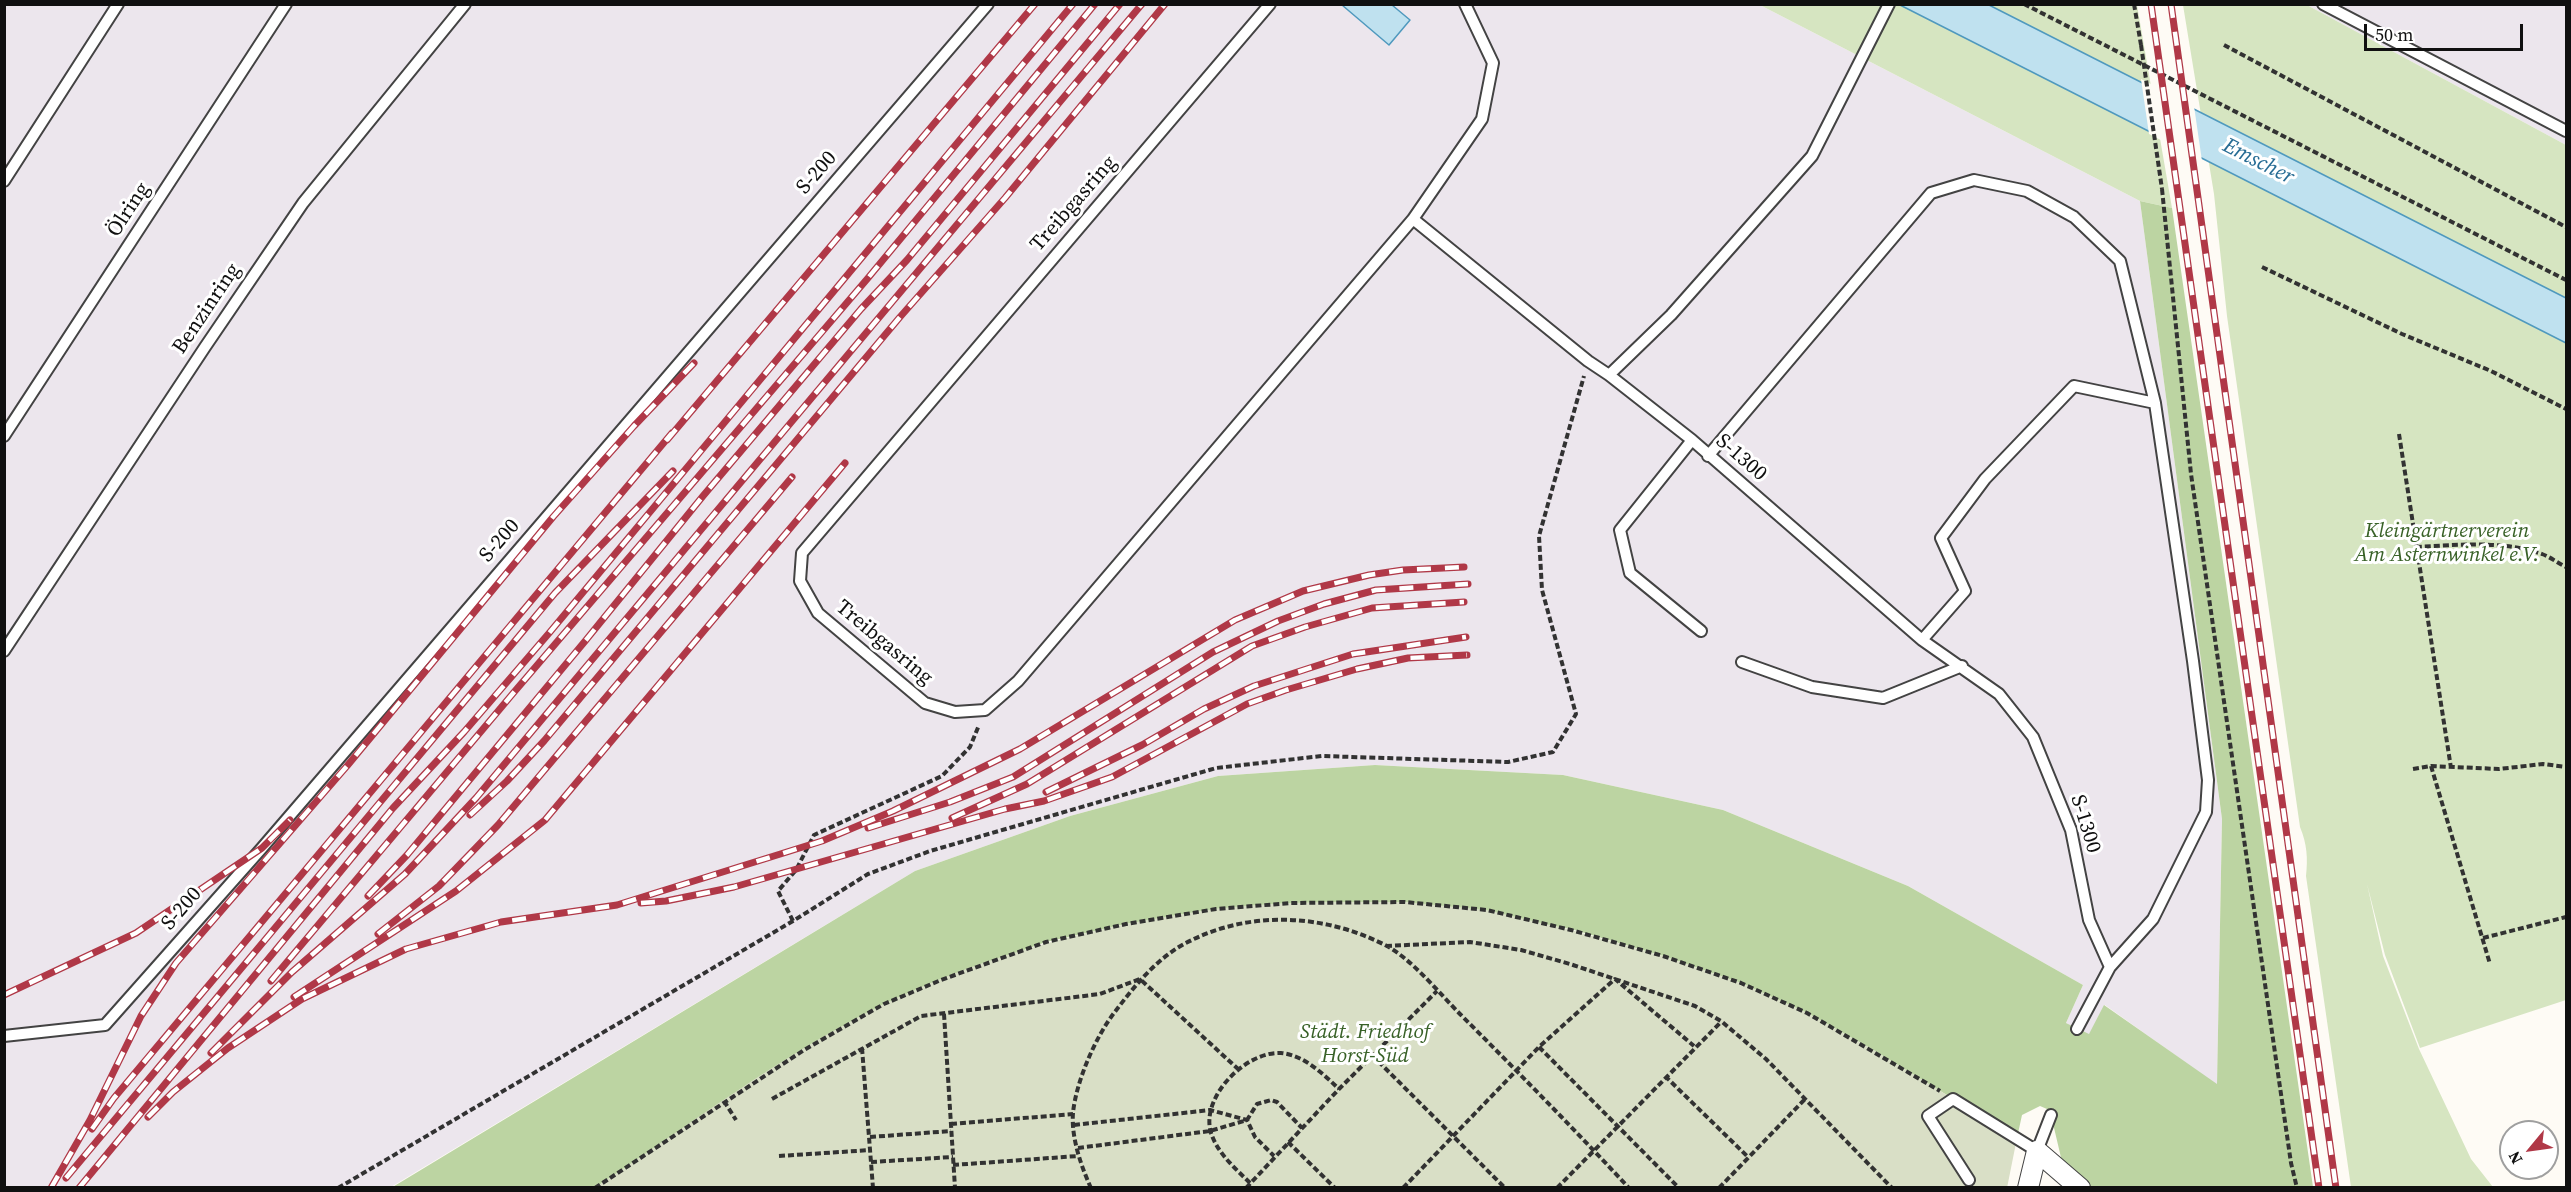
<!DOCTYPE html>
<html>
<head>
<meta charset="utf-8">
<style>
  body { margin:0 }
  #map { position:relative; width:2571px; height:1192px; overflow:hidden; background:#fefbf5; font-family:"Source Serif 4",serif }
  canvas { display:block }
  .frame { position:absolute; inset:0; border:6px solid #101010; pointer-events:none }
  .north { position:absolute; left:2499px; top:1120px; width:60px; height:60px; box-sizing:border-box; background:#fff; border:2px solid #9f9f9f; border-radius:50%; rotate:241deg; font-size:16px; font-weight:700; line-height:24px; text-align:center; color:#101010 }
  .north::after { content:''; display:block; margin:auto; width:21px; height:27px; background:#b03847; clip-path:polygon(50% 0,100% 100%,50% 72%,0 100%) }
  .scale { position:absolute; left:2364px; top:24px; width:159px; height:27px; box-sizing:border-box; border:3px solid #101010; border-top:0; padding-left:8px; font-size:18px; line-height:21px; white-space:nowrap; color:#101010; -webkit-text-stroke:4px #fff; paint-order:stroke }
</style>
</head>
<body>
<div id="map">
<canvas width="2571" height="1192"></canvas>
<div class="frame"></div>
<div class="north">N</div>
<div class="scale">50 m</div>
</div>
<script>
const context = document.querySelector('canvas').getContext('2d');
context.lineJoin = 'round';
function paint(path, color) { context.fillStyle = color; context.fill(path, 'evenodd'); }
function stroke(path, color, width, dash) { context.strokeStyle = color; context.lineWidth = width; context.lineCap = dash ? 'butt' : 'round'; context.setLineDash(dash || []); context.stroke(path); }
function drawText(font, color, halo, rows, align = 'center') {
  context.font = font + ' "Source Serif 4",serif'; context.lineWidth = 6; context.setLineDash([]); context.textBaseline = 'middle'; context.strokeStyle = halo; context.fillStyle = color; for (const [text, x, y, turn = 0] of rows) {
    context.save(); context.translate(x, y); context.rotate((+turn || 0) * Math.PI / 180); context.textAlign = isNaN(turn) ? turn : align; if (halo) context.strokeText(text, 0, 0); context.fillText(text, 0, 0); context.restore();
  }
}
const industrial = new Path2D(`
  M5,5H1760L2140,201L2222,819L2217,1085L2105,1005L2089,1035L2066,1023L2083,985L1908,886L1723,810L1563,775L1375,765L1218,776L1070,816L915,871L391,1187L5,1188Z
  M2307,5H2566V145Z`);
const green = new Path2D(`
  M1760,5H2137L2172,208L2140,201Z
  M2183,5H2307L2566,145V1000L2420,1048L2385,955L2367,884L2383,956L2419,1049L2471,1159L2493,1187H2351L2306,876C2308,858 2307,844 2300,827L2227,316L2214,194Z`);
const forest = new Path2D(`
  M2140,201L2172,208L2313,1187H2080L2063,1166L2051,1115L2047,1109L2040,1106L2022,1115L2017,1138L1870,1048L1807,1013L1741,983L1663,956L1571,929L1405,902L1291,903L1216,909L1126,924L1046,942L941,980L884,1004L803,1050L596,1187L391,1188L915,871L1070,816L1218,776L1375,765L1563,775L1723,810L1908,886L2083,985L2066,1023L2089,1034L2104,1005L2217,1084L2222,819Z`);
const cemetery = new Path2D(`
  M1405,902L1487,910L1571,930L1663,956L1741,983L1807,1013L1870,1048L2017,1138L2007,1188H595C689,1125 781,1055 882,1005C986,954 1100,925 1215,909C1278,901 1342,902 1405,902Z`);
const water = new Path2D(`
  M1342,5H1392L1410,20L1389,45Z
  M1900,5H1989L2566,298V343Z`);
const pier = new Path2D(`
  M2141,79L2194,106L2202,161L2149,134Z`);
const path = new Path2D(`
  M2024,4L2566,280
  M2134,4L2141,45
  M2224,45L2566,227
  M2162,189L2191,474L2291,1163L2297,1188
  M2262,267L2402,334L2491,371L2566,409
  M2399,434L2451,768
  M2416,547C2456,545 2502,540 2542,554C2550,557 2558,563 2566,567
  M2431,766L2490,964
  M2413,769L2431,766L2499,769L2543,764L2566,767
  M793,921L778,891L796,870L814,835L942,776L970,747L979,725
  M2483,938L2566,917
  M1386,946L1470,942L1521,950L1570,964L1695,1006L1721,1021L1766,1059L1892,1188
  M944,1014L955,1188
  M1539,1047L1679,1188
  M862,1048L873,1188
  M1372,1055L1505,1188
  M1665,1076L1748,1157
  M772,1099L921,1016L1100,994L1140,979L1238,1069
  M724,1101L736,1120
  M951,1124L1073,1114
  M1074,1125L1210,1110L1247,1120L1255,1137L1274,1156
  M870,1137L951,1131
  M1288,1142L1335,1188
  M1078,1148L1210,1131L1247,1120L1257,1104L1271,1100L1277,1102L1302,1128
  M779,1156L871,1150
  M871,1162L953,1157
  M953,1165L1078,1156
  M1250,1183C1235,1168 1218,1154 1211,1133C1200,1097 1246,1051 1281,1053C1304,1055 1323,1074 1339,1089
  M338,1188L793,921L868,874L930,851L1216,768L1322,756L1508,762L1553,752L1576,714L1542,590L1539,536L1584,376
  M595,1188L804,1050L884,1004L941,980L1046,942L1126,924L1216,909L1291,903L1405,902L1487,910L1571,930L1663,956L1741,983L1807,1013L1940,1091
  M1091,1188C1081,1166 1071,1137 1073,1113C1076,1082 1095,1038 1114,1013C1133,988 1155,960 1184,944C1247,910 1322,913 1385,945C1412,959 1440,994 1461,1015C1518,1072 1574,1129 1629,1188
  M1246,1188L1339,1089L1437,991
  M1403,1188L1539,1047L1615,979L1694,1046
  M1557,1188L1721,1022
  M1719,1188L1806,1098`);
const service = new Path2D(`
  M1270,4L802,553L800,581L818,613L925,703L955,712L985,710L1018,681L1413,219
  M1465,4L1493,63L1482,119L1413,219L1588,361L1609,375L1692,440L1922,640L1999,694L2033,737L2071,830L2089,920L2110,967
  M2323,4L2566,131
  M4,181L118,4
  M1609,375L1671,315L1812,156L1889,4
  M4,436L286,4
  M1692,440L1620,530L1630,573L1701,631
  M1708,456L1931,193L1974,180L2027,191L2074,217L2120,261L2155,403L2193,661L2208,780L2206,812L2153,919L2110,967L2077,1029
  M1922,640L1965,591L1941,538L1985,479L2074,386L2155,403
  M4,651L205,347L303,203L465,4
  M1742,662L1812,687L1883,698L1962,666
  M4,1036L105,1025L262,848L988,4
  M1969,1180L1928,1116L1953,1099L2037,1151L2051,1115`);
const minor = new Path2D(`
  M2028,1188L2037,1151L2080,1188`);
const rail = new Path2D(`
  M2151,4L2319,1188
  M2171,4L2336,1188
  M667,440L1035,4
  M1046,792L1142,745L1204,709L1254,686L1353,654L1466,637
  M470,815L507,781L544,741L900,317L1005,198L1165,4
  M952,818L1027,784L1252,646L1305,627L1372,608L1464,602
  M868,828L950,802L1013,777L1213,652L1278,621L1324,604L1376,590L1468,584
  M368,896L407,855L586,640L703,496L861,309L907,260L1120,4
  M641,903L666,901L734,887L1005,809L1044,801L1112,777L1247,704L1286,690L1357,669L1408,658L1467,655
  M378,934L439,886L498,825L792,477
  M271,981L515,691L868,278L1095,4
  M4,995L136,933L262,848L290,820
  M294,997L456,891L545,820L845,463
  M211,1053L292,972L405,874L476,798L1142,4
  M148,1117L173,1092L228,1048L302,999L406,949L501,922L617,905L822,841L893,811L1020,749L1235,620L1303,591L1369,575L1403,570L1464,567
  M92,1129L114,1098L672,433
  M66,1178L555,593L673,471
  M51,1188L90,1120L141,1016L176,963L347,766L553,517L634,426L694,363
  M79,1188L393,808L464,732L550,632L1073,4`);
const pathBridge = new Path2D(`
  M2141,45L2162,189`);
const streetNames = [
  ["S-200",817,173,-49],
  ["Treibgasring",1074,204,-49],
  ["Ölring",129,210,-57],
  ["Benzinring",207,309,-56],
  ["S-1300",1741,458,41],
  ["S-200",500,541,-49],
  ["Treibgasring",884,643,40],
  ["S-1300",2085,824,73],
  ["S-200",182,909,-49]
];
const parkNames = [
  ["Kleingärtnerverein",2447,532],
  ["Am Asternwinkel e.V.",2447,556],
  ["Städt. Friedhof",1365,1033],
  ["Horst-Süd",1365,1057]
];
const waterNames = [
  ["Emscher",2258,162,27]
];
paint(industrial, '#ece6ed');
paint(green, '#d6e5c1');
paint(forest, '#bcd4a2');
paint(cemetery, '#d9dfc6');
paint(water, '#bfe1ef');
stroke(water, '#4f99be', 1.5);
paint(pier, '#fefbf5');
stroke(service, '#434343', 14);
stroke(minor, '#434343', 22);
stroke(path, '#323232', 4, [6, 3]);
stroke(service, '#fff', 10);
stroke(minor, '#fff', 20);
stroke(rail, '#b03847', 7);
stroke(rail, '#fff', 4.5, [14]);
stroke(pathBridge, '#323232', 4, [6, 3]);
drawText('21px', '#101010', '#fff', streetNames);
drawText('italic 21px', '#386127', '#fff', parkNames);
drawText('italic 22px', '#276c94', '#fff', waterNames);
</script>
</body>
</html>
